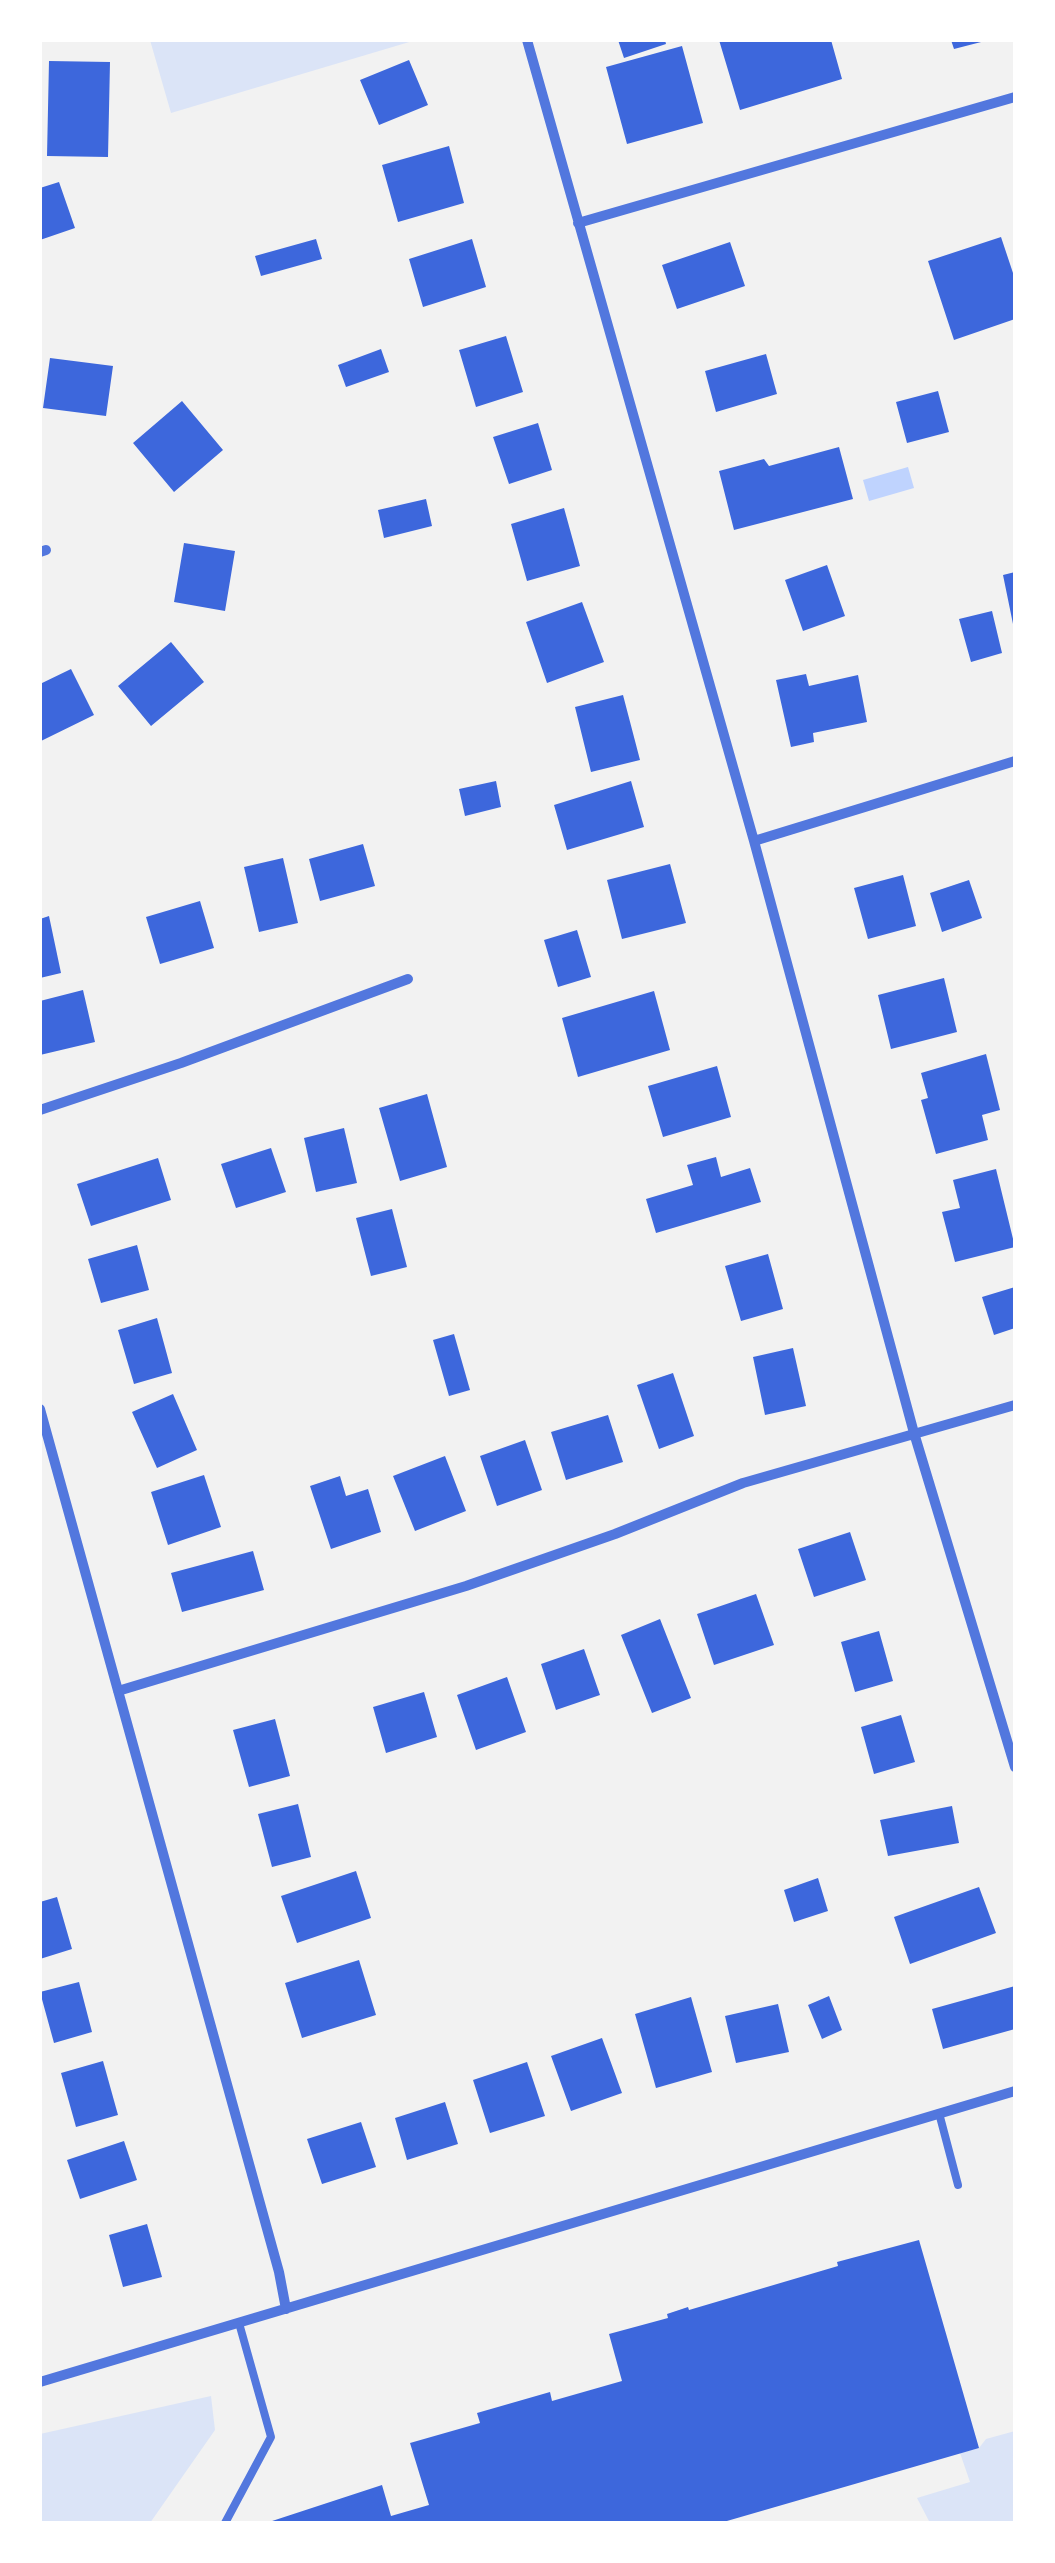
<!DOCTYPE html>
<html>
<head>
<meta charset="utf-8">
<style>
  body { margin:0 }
  #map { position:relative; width:1055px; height:2563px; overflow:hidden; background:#f2f2f2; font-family:"Open Sans",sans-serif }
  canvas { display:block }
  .frame { position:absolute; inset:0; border:42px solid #fff; pointer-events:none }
</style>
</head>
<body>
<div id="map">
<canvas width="1055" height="2563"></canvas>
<div class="frame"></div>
</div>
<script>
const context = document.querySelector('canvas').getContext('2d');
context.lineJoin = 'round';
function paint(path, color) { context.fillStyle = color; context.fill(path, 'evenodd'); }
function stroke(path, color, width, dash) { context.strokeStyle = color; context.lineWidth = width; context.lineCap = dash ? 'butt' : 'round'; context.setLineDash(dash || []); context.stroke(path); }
const green = new Path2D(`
  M150,40H416L171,113Z
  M211,2396L215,2430L150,2523H40V2434Z
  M1015,2431V2523H930L917,2498L970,2482L960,2453L979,2448L986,2439Z`);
const water = new Path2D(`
  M908,467L914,488L869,501L863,480Z`);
const building = new Path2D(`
  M618,40H665L666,44L624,58Z
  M719,40H831L842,79L740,110Z
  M951,40H985V41L954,49Z
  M682,46L703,123L627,144L606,67Z
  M409,60L428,105L379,125L360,80Z
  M49,61L110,62L108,157L47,156Z
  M449,146L464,203L398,222L382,165Z
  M59,182L75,228L40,240V188Z
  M1001,237L1015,279V319L954,340L928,261Z
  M316,239L322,259L261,276L255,256Z
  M472,239L486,287L423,307L409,259Z
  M730,242L745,286L677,309L662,265Z
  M506,336L523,392L476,407L459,350Z
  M381,349L389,372L346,387L338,365Z
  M766,354L777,394L716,412L705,371Z
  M50,358L113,366L106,416L43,408Z
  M938,391L949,432L907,443L896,402Z
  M182,401L223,450L174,492L133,443Z
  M538,423L552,470L509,484L493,437Z
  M839,447L853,499L734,530L719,471L764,459L769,466Z
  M426,499L432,526L384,538L378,510Z
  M564,508L580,566L527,581L511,524Z
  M184,543L235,551L225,611L174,602Z
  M827,565L845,616L803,631L785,580Z
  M1015,572V624H1013L1003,575Z
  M582,602L604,662L547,683L526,622Z
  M992,611L1002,653L971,662L959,619Z
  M171,642L204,682L151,726L118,686Z
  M71,669L94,715L41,741L40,684Z
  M806,674L809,686L858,675L867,722L813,733L814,742L791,747L776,680Z
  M623,695L640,760L591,772L575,707Z
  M496,781L501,807L465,816L459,789Z
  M631,781L644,827L567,850L554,805Z
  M363,844L375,886L320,901L309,859Z
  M283,858L298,923L259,932L244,867Z
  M670,864L686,923L622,939L607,880Z
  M903,875L916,926L868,939L854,888Z
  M969,880L982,918L942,932L930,893Z
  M200,901L214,948L160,964L146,917Z
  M49,916L61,973L40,978V919Z
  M577,930L591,977L558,987L544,940Z
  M944,978L957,1032L891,1049L878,995Z
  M83,990L95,1042L40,1055V1001Z
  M654,991L670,1050L578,1077L562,1018Z
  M986,1054L1000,1110L982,1115L988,1140L936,1154L921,1100L928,1098L921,1073Z
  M717,1066L731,1117L663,1137L648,1086Z
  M427,1094L447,1167L400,1181L379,1108Z
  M344,1128L357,1183L316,1192L304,1138Z
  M271,1148L286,1192L236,1208L221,1164Z
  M716,1157L721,1177L750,1168L761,1202L656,1233L646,1199L693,1185L687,1165Z
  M158,1158L171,1200L91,1226L77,1184Z
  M996,1169L1015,1247L955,1262L942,1212L960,1208L953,1180Z
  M392,1209L407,1267L371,1276L356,1218Z
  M137,1245L149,1290L101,1303L88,1259Z
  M768,1254L783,1309L741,1321L725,1266Z
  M1015,1287V1328L994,1335L982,1297Z
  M157,1318L172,1373L134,1384L118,1330Z
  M454,1334L470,1390L449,1396L433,1340Z
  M793,1348L806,1406L765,1415L753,1357Z
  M673,1373L694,1436L659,1449L637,1385Z
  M173,1394L197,1450L157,1468L132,1412Z
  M608,1415L623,1462L566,1480L551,1432Z
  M525,1440L542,1490L497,1506L480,1456Z
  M445,1456L466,1511L415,1531L393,1476Z
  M204,1475L221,1527L168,1545L151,1492Z
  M340,1476L346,1496L368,1489L381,1532L331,1549L310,1486Z
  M850,1532L866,1580L814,1597L798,1549Z
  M253,1551L264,1590L182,1612L171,1573Z
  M756,1594L774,1645L714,1665L697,1614Z
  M660,1619L691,1698L652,1713L621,1635Z
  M879,1631L893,1681L855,1692L841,1642Z
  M584,1649L600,1695L556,1710L541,1664Z
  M507,1677L526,1732L476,1750L457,1695Z
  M424,1692L437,1737L386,1753L373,1707Z
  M901,1715L915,1762L874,1774L861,1727Z
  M275,1719L290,1776L249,1787L233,1730Z
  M298,1804L311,1857L272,1867L258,1814Z
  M952,1806L959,1843L888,1856L880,1820Z
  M356,1871L371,1918L297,1943L281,1896Z
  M818,1878L828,1911L794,1922L784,1890Z
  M979,1887L996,1933L910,1964L894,1917Z
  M57,1897L72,1949L40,1959V1902Z
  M359,1960L376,2015L302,2038L285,1983Z
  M79,1982L92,2032L54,2043L40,1992Z
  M1015,1986V2029L943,2049L932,2009Z
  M829,1996L842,2030L822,2039L808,2005Z
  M691,1997L712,2072L656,2088L635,2014Z
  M778,2004L789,2052L736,2063L725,2016Z
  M602,2038L622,2093L571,2111L551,2056Z
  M103,2061L118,2115L76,2127L61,2073Z
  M527,2062L545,2116L490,2133L473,2080Z
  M445,2102L458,2144L407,2160L395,2118Z
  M361,2122L376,2167L322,2184L307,2139Z
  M124,2141L137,2180L80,2199L67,2160Z
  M147,2224L162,2277L123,2287L109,2235Z
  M919,2240L979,2448L720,2523H266L382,2485L391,2516L429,2505L410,2443L480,2423L477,2413L550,2392L552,2401L622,2381L609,2334L668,2318L667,2314L688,2307L689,2310L838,2266L837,2262Z`);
const service = new Path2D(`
  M939,2113L958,2185
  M225,2523L271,2437L239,2323`);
const minor = new Path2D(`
  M527,40L754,841L914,1433L1015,1767
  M578,223L1015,97
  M40,552L46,550
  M754,841L1015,761
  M40,1110L181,1063L408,979
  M40,1409L279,2272L286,2309
  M118,1691L466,1586L615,1534L743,1483L1015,1405
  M40,2382L1015,2091`);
paint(green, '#dbe4f7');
paint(water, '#bfd3fe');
paint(building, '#3d67dc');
stroke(service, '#5277de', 8);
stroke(minor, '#5277de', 10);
</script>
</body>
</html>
